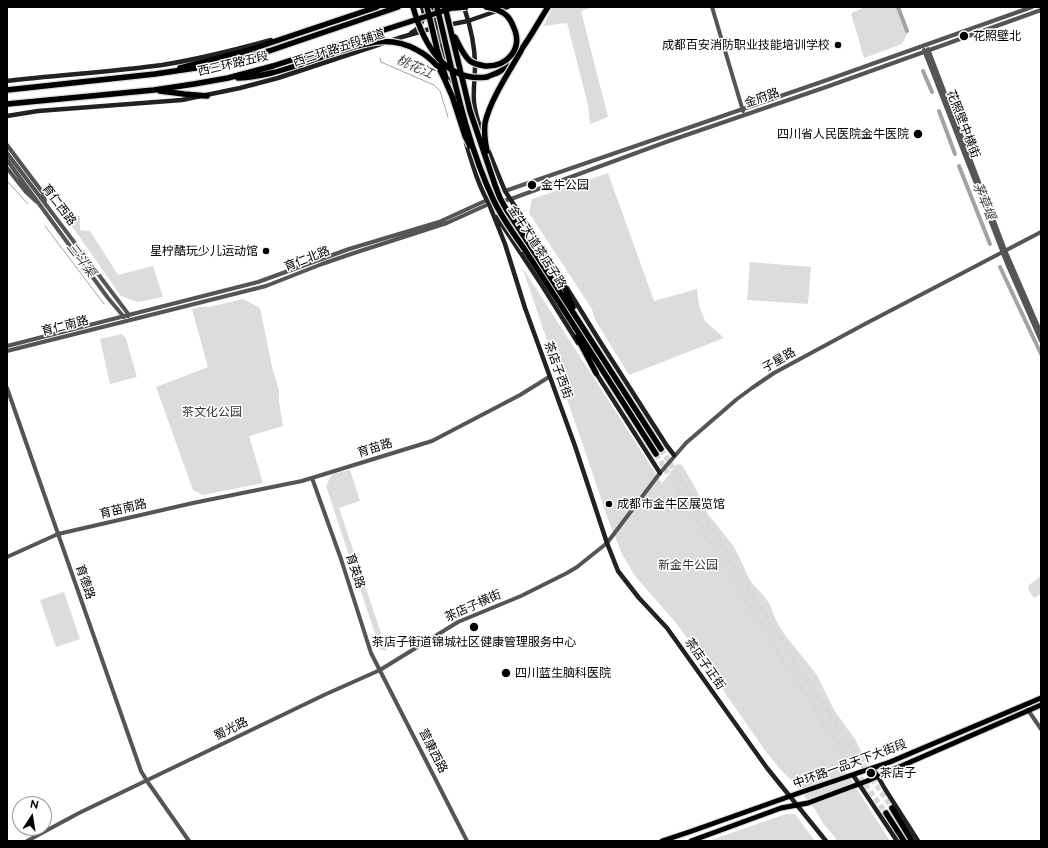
<!DOCTYPE html>
<html>
<head>
<meta charset="utf-8">
<style>
  body { margin:0 }
  #map { position:relative; width:1048px; height:848px; overflow:hidden; background:#fff; font-family:Raleway,sans-serif }
  canvas { display:block }
  .frame { position:absolute; inset:0; border:8px solid #000; pointer-events:none }
  .north { position:absolute; left:12px; top:796px; width:40px; height:40px; box-sizing:border-box; background:#fff; border:1px solid #999; border-radius:50%; rotate:12deg; font-size:11px; font-weight:700; line-height:16px; text-align:center; color:#000 }
  .north::after { content:''; display:block; margin:auto; width:14px; height:18px; background:#000; clip-path:polygon(50% 0,100% 100%,50% 72%,0 100%) }
</style>
</head>
<body>
<div id="map">
<canvas width="1048" height="848"></canvas>
<div class="frame"></div>
<div class="north">N</div>
</div>
<script>
const context = document.querySelector('canvas').getContext('2d');
context.lineJoin = 'round';
function paint(path, color) { context.fillStyle = color; context.fill(path, 'evenodd'); }
function stroke(path, color, width, dash) { context.strokeStyle = color; context.lineWidth = width; context.lineCap = dash ? 'butt' : 'round'; context.setLineDash(dash || []); context.stroke(path); }
function drawText(font, color, halo, rows, align = 'center') {
  context.font = font + ' Raleway,"Noto Sans SC",sans-serif'; context.lineWidth = 3; context.setLineDash([]); context.textBaseline = 'middle'; context.strokeStyle = halo; context.fillStyle = color; for (const [text, x, y, turn = 0] of rows) {
    context.save(); context.translate(x, y); context.rotate((+turn || 0) * Math.PI / 180); context.textAlign = isNaN(turn) ? turn : align; if (halo) context.strokeText(text, 0, 0); context.fillText(text, 0, 0); context.restore();
  }
}
const green = new Path2D(`
  M553,7H593L581,11L608,117L590,124L588,105L567,23L543,26Z
  M866,7H897L909,30L902,44L864,58L851,13Z
  M608,173L654,301L697,289L699,305L705,321L724,338L629,375L594,318L592,309L529,213L532,199Z
  M77,216H80V230L90,231L118,275L153,266L163,297L138,302L121,296L71,225Z
  M750,262L811,267L808,304L747,300Z
  M522,267L662,483L677,464L682,465L696,489L704,507L708,514L732,544L737,552L746,572L751,582L764,596L769,603L777,622L785,635L817,675L834,710L855,739L866,761L844,769L890,841H838L822,822L816,811L795,784L780,769L764,749L677,624L635,576L622,554L608,519Z
  M243,299L260,308L272,367L279,390V402L283,426L249,436L263,483L203,495L193,490L156,387L208,367L192,309L199,307H209Z
  M122,334L126,339L137,377L110,384L100,339Z
  M350,470L360,501L339,508L387,651L380,649L326,486L332,474Z
  M1041,576V594L1034,598L1028,589L1029,585Z
  M64,592L80,639L56,647L40,600Z
  M786,814H795L815,841H708Z`);
const stream = new Path2D(`
  M380,58L381,62L434,85L440,91L448,117
  M7,181L28,204
  M45,226L104,304`);
const canal = new Path2D(`
  M898,7L907,31
  M923,71L932,92
  M939,111L955,154
  M959,166L990,244
  M1000,267L1041,354`);
const trunkTunnel = new Path2D(`
  M661,449C737,570 812,691 892,808
  M656,454L752,611L846,758L886,813`);
const tertiary = new Path2D(`
  M712,7L743,111
  M437,27L441,46
  M928,49L1005,250L1041,333
  M924,50L1008,266L1041,341
  M7,145L43,193L45,201
  M7,153L129,315L128,316
  M7,160L108,298L124,317
  M7,168L26,192L37,202
  M505,191L827,80L1032,7
  M7,346L258,282L349,249L439,222L487,200
  M7,351L266,286L322,264L351,254L447,223L489,204L511,199L666,142L829,86L1041,10
  M7,388L141,771L147,781L189,841
  M312,478L341,559L371,653L467,841
  M7,557L58,534L193,503L302,481L432,441L520,395L549,377
  M1028,710L1041,729
  M27,841L79,813L324,695L380,670L458,622L521,596L567,573L577,567L607,543L660,473L686,443L737,399L752,388L774,373L863,325L1041,232`);
const secondary = new Path2D(`
  M431,7L437,27
  M464,7C470,25 475,46 475,65C475,78 473,90 474,102C475,115 480,127 484,139
  M411,33C420,28 427,18 422,7
  M441,46L453,93
  M7,81C58,75 110,72 162,65C199,59 235,50 271,40
  M7,116L38,111L182,100L240,88L278,78L402,37L437,27L468,21L508,7
  M466,143C472,163 479,188 490,205
  M487,147L505,191L559,274
  M489,204L505,244L525,308L575,446L607,543L618,571L639,598L667,628L767,768L826,841
  M497,217L543,287L578,343
  M567,288L599,340L667,446L674,455
  M594,370L660,473
  M873,768L885,789L918,841
  M853,775L897,841`);
const primary = new Path2D(`
  M662,841L692,831L799,793L890,762L1041,698
  M691,841L781,808L808,803L867,781L1041,705`);
const trunk = new Path2D(`
  M180,68L246,51L377,7
  M487,77C491,75 495,74 499,72C519,60 535,27 548,7
  M238,78C261,77 280,71 301,64
  M7,90L155,74L216,65L269,51L398,7
  M160,91L184,94L207,96
  M7,104L154,90L194,84L228,78L273,66
  M531,247L661,449
  M525,250L560,304L656,454
  M558,272L573,307
  M577,337L596,373
  M892,808L912,841
  M886,813L904,841`);
const trunkBridge = new Path2D(`
  M413,7C423,42 444,83 487,77
  M427,7L437,49L446,78
  M437,7C453,72 465,140 494,201C502,218 514,234 525,250
  M445,7L470,111L495,185L500,198L506,209L531,247
  M453,8L466,7
  M455,37C459,45 463,55 470,61C474,64 480,65 485,66C507,67 523,49 514,28C512,23 510,18 506,15C500,10 493,8 486,7
  M301,64C314,59 327,55 340,51C366,43 390,35 417,50C425,54 432,60 438,67C444,76 448,88 453,98
  M273,66L455,7
  M452,96L465,136L470,146
  M487,151C485,142 484,132 485,123C490,100 509,72 521,51`);
const markers = [
  [964,36,5,"#000"],
  [838,45,4,"#000"],
  [918,134,5,"#000"],
  [532,185,5,"#000"],
  [266,251,4,"#000"],
  [609,504,4,"#000"],
  [474,627,5,"#000"],
  [506,673,5,"#000"],
  [871,773,5,"#000"]
];
const poiNames = [
  ["花照壁北",973,36],
  ["成都百安消防职业技能培训学校",830,45,"right"],
  ["四川省人民医院金牛医院",909,134,"right"],
  ["金牛公园",541,185],
  ["星柠酷玩少儿运动馆",258,251,"right"],
  ["成都市金牛区展览馆",617,504],
  ["茶店子街道锦城社区健康管理服务中心",474,642,"center"],
  ["四川蓝生脑科医院",515,673],
  ["茶店子",880,773]
];
const streetNames = [
  ["西三环路五段辅道",339,48,-18],
  ["西三环路五段",233,64,-13],
  ["金府路",762,98,-19],
  ["花照壁中横街",963,124,69],
  ["育仁西路",59,205,53],
  ["金牛大道茶店子路",537,247,57],
  ["育仁北路",307,259,-21],
  ["育仁南路",65,326,-14],
  ["子星路",779,360,-30],
  ["茶店子西街",558,370,70],
  ["育苗路",375,448,-17],
  ["育苗南路",123,509,-13],
  ["育英路",355,571,72],
  ["育德路",85,582,71],
  ["茶店子横街",473,606,-24],
  ["茶店子正街",705,664,55],
  ["蜀光路",231,729,-26],
  ["营康西路",433,751,63],
  ["中环路一品天下大街段",850,764,-20]
];
const parkNames = [
  ["茶文化公园",212,412],
  ["新金牛公园",688,565]
];
const waterNames = [
  ["桃花江",415,67,24],
  ["茅草堰",984,201,68],
  ["三斗渠",81,260,53]
];
paint(green, '#dcdcdc');
stroke(stream, '#a3a3a3', 1);
stroke(canal, '#a3a3a3', 4);
stroke(trunkTunnel, '#d9d9d9', 5.5, [5.5, 3]);
stroke(primary, '#dbdbdb', 7);
stroke(trunk, '#dbdbdb', 8);
stroke(tertiary, '#555', 4);
stroke(secondary, '#222', 4.5);
stroke(primary, '#000', 5);
stroke(trunk, '#000', 5.5);
stroke(trunkBridge, '#dbdbdb', 8, []);
stroke(trunkBridge, '#000', 5.5);
for (const [x, y, r, color] of markers) { const dot = new Path2D(); dot.arc(x, y, r, 0, 2 * Math.PI); context.fillStyle = color; context.fill(dot); stroke(dot, '#fff', 1.5); }
drawText('12px', '#000', '#fff', poiNames, 'left');
drawText('12px', '#000', '#fff', streetNames);
drawText('12px', '#333', '#fff', parkNames);
drawText('italic 13px', '#444', '#fff', waterNames);
</script>
</body>
</html>
